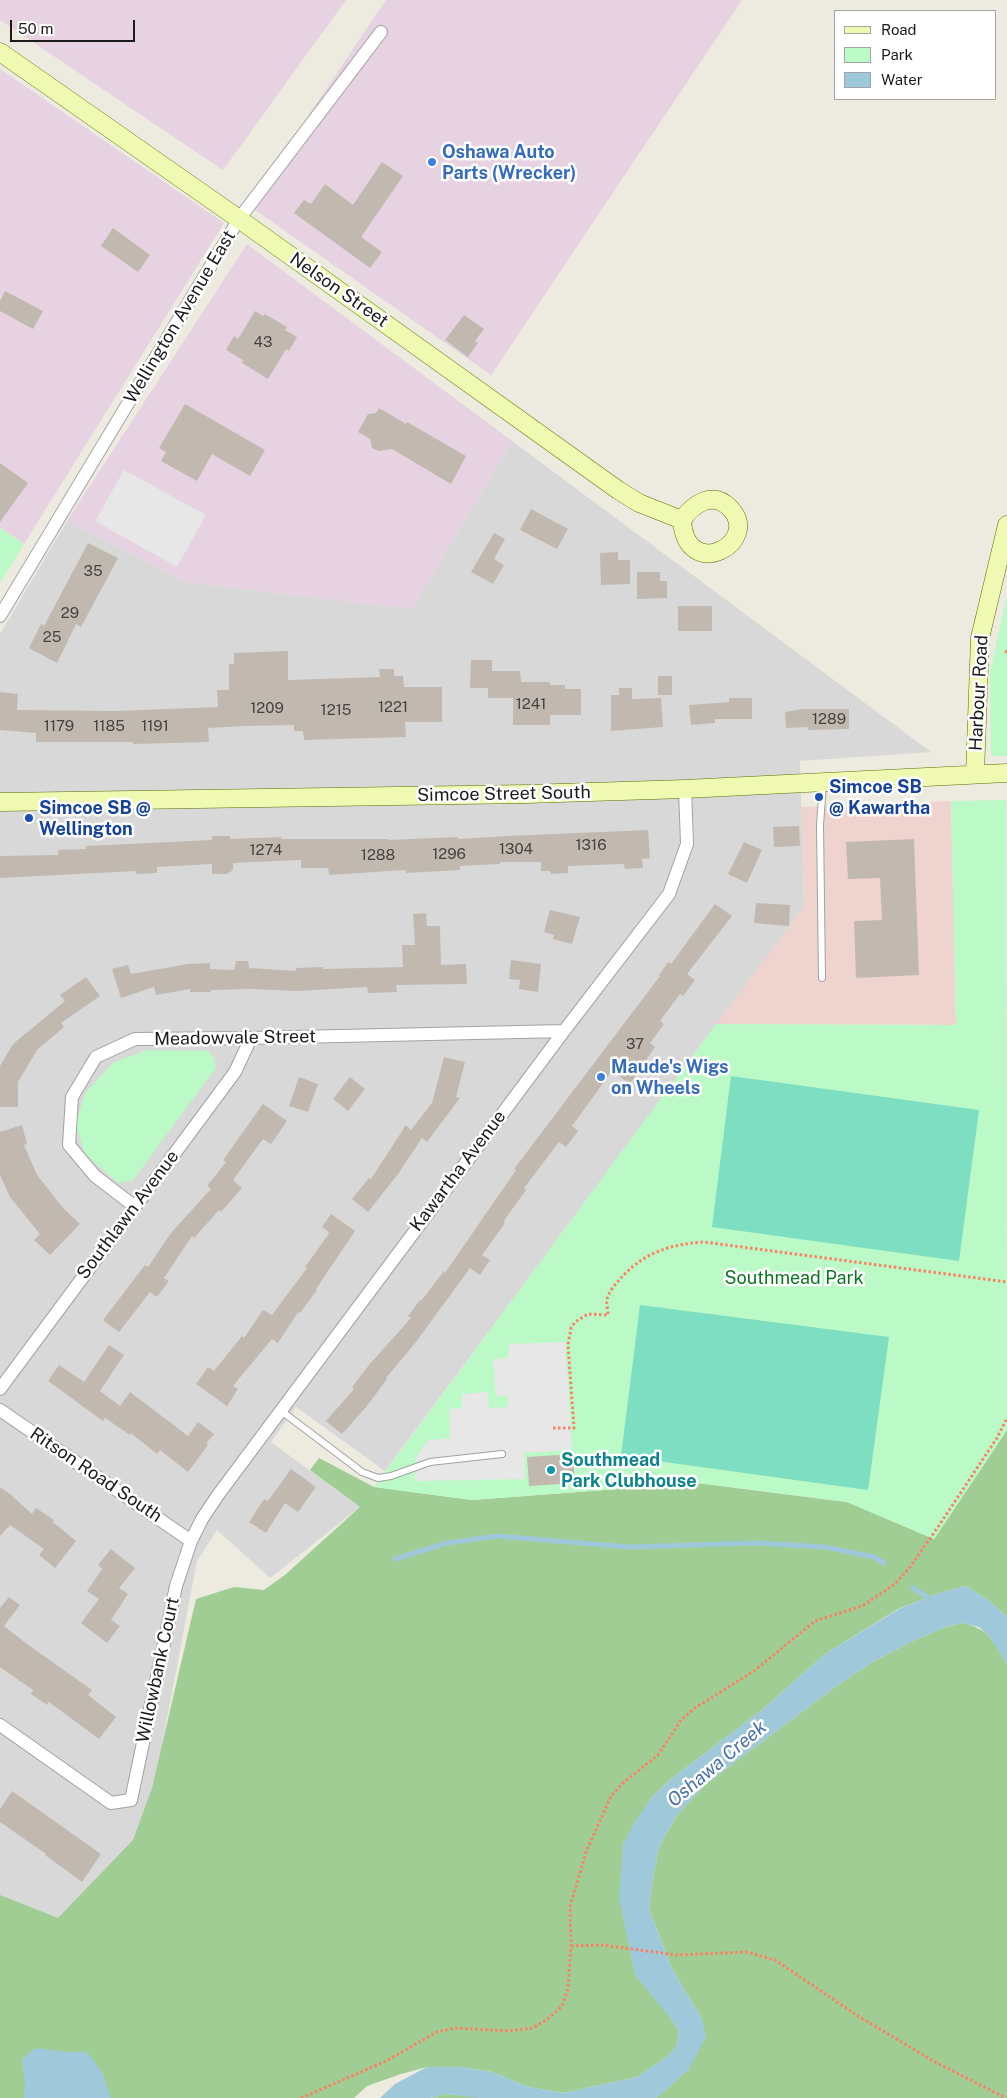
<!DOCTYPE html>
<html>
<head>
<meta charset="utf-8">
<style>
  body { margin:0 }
  #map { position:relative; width:1007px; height:2098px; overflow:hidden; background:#edeae0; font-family:"Public Sans",sans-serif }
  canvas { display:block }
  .legend { position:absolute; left:834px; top:10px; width:162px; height:90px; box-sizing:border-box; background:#fff; border:1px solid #a4a4a4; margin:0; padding:6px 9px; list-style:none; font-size:15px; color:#1b1b1b }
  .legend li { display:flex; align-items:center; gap:10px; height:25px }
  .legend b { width:25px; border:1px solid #a4a4a4 }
  .scale { position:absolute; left:10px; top:20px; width:125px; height:22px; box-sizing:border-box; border:2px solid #1b1b1b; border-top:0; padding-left:6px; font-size:15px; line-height:18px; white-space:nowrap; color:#1b1b1b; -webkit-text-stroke:4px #fff; paint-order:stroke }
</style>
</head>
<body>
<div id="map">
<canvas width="1007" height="2098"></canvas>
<ul class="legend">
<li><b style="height:6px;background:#eff9b2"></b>Road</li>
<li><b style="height:14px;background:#bbf9c6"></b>Park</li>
<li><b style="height:14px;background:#a0c8db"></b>Water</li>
</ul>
<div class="scale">50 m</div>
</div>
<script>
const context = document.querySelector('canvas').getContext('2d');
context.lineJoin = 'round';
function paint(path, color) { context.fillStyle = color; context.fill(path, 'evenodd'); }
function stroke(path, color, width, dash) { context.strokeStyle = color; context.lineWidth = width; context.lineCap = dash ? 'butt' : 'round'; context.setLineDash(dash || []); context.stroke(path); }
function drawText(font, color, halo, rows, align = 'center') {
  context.font = font + ' "Public Sans",sans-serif'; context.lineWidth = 5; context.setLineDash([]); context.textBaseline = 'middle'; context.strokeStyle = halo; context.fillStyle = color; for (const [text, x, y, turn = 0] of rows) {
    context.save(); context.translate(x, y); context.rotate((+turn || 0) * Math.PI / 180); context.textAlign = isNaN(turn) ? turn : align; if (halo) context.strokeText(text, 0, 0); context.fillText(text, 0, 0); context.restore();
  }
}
const residential = new Path2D(`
  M512,441L931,752L800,761L804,907L385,1471L296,1407L271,1442L360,1507L270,1578L217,1530L197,1561L145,1834L62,1945L0,1909V634L67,521L186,582L412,609Z`);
const commercial = new Path2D(`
  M951,801L956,1025L716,1024L804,907L801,807Z`);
const industrial = new Path2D(`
  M0,0H346L223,170L0,20Z
  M386,0H742L491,375L248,205Z
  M0,69L224,223L24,544L0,528Z
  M247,244L512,441L412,609L186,582L67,521Z`);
const forest = new Path2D(`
  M1007,1430V1617L988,1600L966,1586L939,1593L898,1609L825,1654L762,1710L671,1779L652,1797L623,1845L671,2019L679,2032L677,2045L668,2056L637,2077L564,2093L528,2087L492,2072L461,2067H427L401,2074L367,2086L354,2098H0V1895L58,1918L133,1840L152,1788L196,1599L234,1587L264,1590L286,1574L360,1507L310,1470L319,1458L374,1487L472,1500L697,1483L847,1502L934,1539Z
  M963,1623C991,1630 993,1641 1007,1664V2098H656L688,2070L702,2019L672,1969L649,1909L653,1876L659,1847L677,1815L706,1784L835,1687L874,1661L915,1640L946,1627Z
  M446,2094L478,2097L481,2098H430Z`);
const park = new Path2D(`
  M0,528L24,544L0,583Z
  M1007,596V756H991L990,672Z
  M1006,800L1007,1430L934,1539L847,1502L697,1483L472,1500L374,1487L716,1024L956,1025L951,801Z
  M147,1050L208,1051L214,1058L216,1068L133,1180L118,1183L85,1154L76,1125L85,1093L114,1062Z`);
const pitch = new Path2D(`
  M731,1076L979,1110L959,1261L712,1227Z
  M640,1305L889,1337L868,1490L621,1456Z`);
const parking = new Path2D(`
  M124,470L206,515L177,567L95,521Z
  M565,1342L572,1450L524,1453L525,1479L415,1481L416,1457L428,1440L450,1438L449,1409L462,1408L461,1394L488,1392L489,1408L508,1407V1395L496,1397L493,1359L508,1358L509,1344Z`);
const water = new Path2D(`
  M966,1586L988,1600L1007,1617V1664L990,1637L979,1627L962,1623L946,1627L915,1640L874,1661L835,1687L706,1784L677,1815L659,1847L653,1876L649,1909L672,1969L702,2019L706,2037L688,2070L660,2095L656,2098H481L446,2094L430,2098H380L395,2084L427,2067H461L492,2072L528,2087L564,2093L637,2077L668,2056L677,2045L679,2032L671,2019L635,1975L619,1898L623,1845L634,1823L652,1797L671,1779L762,1710L825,1654L899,1609L939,1593Z
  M36,2048L67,2052H87L102,2072L111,2098H24L25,2084L22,2059Z`);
const stream = new Path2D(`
  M395,1559L447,1543L497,1536L628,1547L756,1543L825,1547L874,1557L884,1563
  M913,1588L934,1601`);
const building = new Path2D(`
  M382,162L403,176L361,237L382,252L370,268L294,213L304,200L311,204L325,184L353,205Z
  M113,228L150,255L138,272L101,246Z
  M5,291L43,311L33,329L0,311V301Z
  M255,311L263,316L265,314L287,327L285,330L297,337L289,351L286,349L268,379L242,363L243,360L226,350L234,336L238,339Z
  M464,315L484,329L475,341L478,343L468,357L445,340Z
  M185,404L265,450L250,476L212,454L197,481L161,461L166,452L159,448Z
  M379,408L406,424L407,422L466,456L451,484L392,449L379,451L372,448L370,439L358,432L368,414L376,413Z
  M0,463L28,483L0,522Z
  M531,509L568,529L557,549L520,530Z
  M494,533L505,539L494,559L504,565L493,584L471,572Z
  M88,543L118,558L81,627L76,624L57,663L29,648L41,624L44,626Z
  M618,552V560H630V584L601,585L600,553Z
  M637,572H660V581H667V598L637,599Z
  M678,606H712V631H678Z
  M288,651V680L380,677L379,669H394V676H403L404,687H442V722H405L406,737L304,740L303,731H294V725L244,726L208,728L209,742L133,744V742H36V733L0,730V692L18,694L17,710L116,711L218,707L217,690H229V664H234V653Z
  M471,660H492V671H520L521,682H550V685H565V689H581V715H550V725H513V698H488V688H470Z
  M658,676H672V695H658Z
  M619,688H632V699L661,698L663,727L611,731V695H619Z
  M729,698H752V719H715V723L691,725L689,705L729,702Z
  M803,709H849V729L808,730V727L786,728L785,712Z
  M799,826L800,846L774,847L773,827Z
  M648,830L650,858L642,859L643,868L625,869L624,864L568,866V873L551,874L550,871H541V862H500V864L460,866V870L406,873V870L329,875L328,868H301V860L233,863V870L227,874H212V864L157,867V873L136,874V871L0,878V856L58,855V850L86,849V846L212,840V836H230V839L281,837V839H388V840L458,837V839L506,836Z
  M914,839L919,975L856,978L854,921L882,920L880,878L848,879L846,842Z
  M744,842L762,850L747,883L728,874Z
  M756,903L790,905L789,926L754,923Z
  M715,904L732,916L687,974L695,980L683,996L680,994L660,1021L664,1024L650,1043L655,1047L630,1084L612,1071L572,1126L578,1131L566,1147L559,1142L524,1188L526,1190L503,1222L505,1223L482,1255L490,1260L480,1275L470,1268L416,1342L386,1378L387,1379L367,1406L342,1434L326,1421L354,1389L352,1387L369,1365L411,1318L408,1316L420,1300L421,1301L444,1271L445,1273L516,1170L514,1169L660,976L659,975L668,962L671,964Z
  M550,910L580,917L572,944L553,939L554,935L544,932Z
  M426,913L427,926H440L441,965L466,964L467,984L396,985L397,992L368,993L367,987L297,991L250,989L211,990V992H190V989L156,995L154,987L121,998L112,969L128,965L131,974L188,964L210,963V969L234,970L236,961H248L249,968L296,971V968L323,967V969L403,967L402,945H415L413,914Z
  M511,960L541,964L538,992L519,989L520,980L509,979Z
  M86,977L100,996L61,1023L64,1027L37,1050L18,1082V1107H0V1066L13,1044L65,1001L60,995Z
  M444,1057L465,1062L456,1097L460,1098L427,1142L422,1138L398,1174L368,1212L352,1199L369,1178L371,1179L406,1125L411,1130L432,1103Z
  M299,1077L318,1084L308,1112L289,1106Z
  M350,1077L365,1089L348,1111L333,1099Z
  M263,1104L287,1121L271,1144L263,1139L233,1180L242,1188L221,1212L219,1210L194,1238L192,1236L164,1278L169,1281L157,1297L150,1292L119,1332L103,1320L145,1265L148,1267L171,1233L211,1189L207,1186L226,1162L223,1160Z
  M22,1125L27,1144L24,1145L37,1175L64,1209L80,1224L50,1255L34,1240L40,1234L10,1197L0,1175V1132Z
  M331,1214L355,1231L316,1289L317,1290L300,1313L298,1312L278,1343L272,1339L233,1386L238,1389L227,1406L196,1384L208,1367L214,1371L242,1336L244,1338L263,1310L272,1315L307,1268L305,1267L328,1235L329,1232L322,1227Z
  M109,1345L124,1355L100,1391L120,1406L130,1392L188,1436L198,1422L214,1434L206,1444L208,1445L188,1472L160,1450L157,1454L131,1433L130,1435L105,1418L103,1421L48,1381L59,1365L84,1382Z
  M573,1454L575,1483L529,1486L527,1457Z
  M291,1469L316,1487L298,1512L285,1503L266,1533L249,1522L264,1499L268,1501Z
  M0,1487L10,1494L32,1514L36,1508L54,1520L53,1522L76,1541L55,1568L39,1555L44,1549L10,1525L0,1536Z
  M111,1549L135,1568L119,1588L128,1594L111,1620L120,1626L107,1643L81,1623L99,1599L87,1591L102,1569L98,1565Z
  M9,1597L20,1605L4,1626L27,1644L92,1690L88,1695L116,1717L99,1739L49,1702L47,1705L31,1694L33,1690L0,1667V1608Z
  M12,1791L101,1854L82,1882L45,1855L46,1854L0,1822V1809Z`);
const path = new Path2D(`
  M1005,651L1007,652
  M553,1428H574L568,1345L571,1328L575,1322L588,1314L608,1315C608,1310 606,1303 607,1299C609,1291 617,1282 623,1276C645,1252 672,1244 704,1242L1007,1282
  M571,1946L602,1945L677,1955L747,1952L775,1960L858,2016L935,2062L1006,2098
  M301,2098L386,2061L437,2032L455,2028L509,2031L532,2028L548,2019L562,2006L568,1989L571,1946L570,1907L586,1852L611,1796L623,1783L658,1755L681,1720L695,1708L754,1671L815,1621L862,1606L895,1584L910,1567L938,1527L997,1438L1007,1418`);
const lane = new Path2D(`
  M822,978L820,825L823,784
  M280,1410L362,1472L378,1478L391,1476L430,1462L502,1454`);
const street = new Path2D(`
  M0,616L239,219L381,32
  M134,1206L95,1176L69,1145L72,1097L96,1057L135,1039L251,1038L564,1031
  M0,1389L235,1072L251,1038
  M0,1410L191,1541
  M0,1725L111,1803L131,1800L176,1586L191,1541L202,1519L218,1495L564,1031L669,894L687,844L685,789`);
const secondary = new Path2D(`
  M0,52L239,219L618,490L639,503L682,520C686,584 763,542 730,508C713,490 693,504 682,520
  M975,774L980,638L1007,525
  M0,802L527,794L685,789L1007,773`);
const markers = [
  [432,162,5,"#3f7fe0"],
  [819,797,5,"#1a4fb4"],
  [29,818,5,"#1a4fb4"],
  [601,1077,5,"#3f7fe0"],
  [551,1470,5,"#0f9aa8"]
];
const numberNames = [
  ["43",263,342],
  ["35",93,571],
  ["29",70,613],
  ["25",52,637],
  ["1241",531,704],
  ["1221",393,707],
  ["1209",267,708],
  ["1215",336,710],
  ["1289",829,719],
  ["1179",59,726],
  ["1185",109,726],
  ["1191",155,726],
  ["1316",591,845],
  ["1304",516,849],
  ["1274",266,850],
  ["1296",449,854],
  ["1288",378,855],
  ["37",635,1044]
];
const shopNames = [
  ["Oshawa Auto",442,152],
  ["Parts (Wrecker)",442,173],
  ["Maude's Wigs",611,1067],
  ["on Wheels",611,1088]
];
const streetNames = [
  ["Nelson Street",339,290,35],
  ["Wellington Avenue East",180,317,-59],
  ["Harbour Road",979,693,-87],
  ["Simcoe Street South",504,794,-1],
  ["Meadowvale Street",235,1038,-1],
  ["Kawartha Avenue",458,1171,-53],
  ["Southlawn Avenue",128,1215,-53],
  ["Ritson Road South",96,1475,34],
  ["Willowbank Court",158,1670,-78]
];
const transitNames = [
  ["Simcoe SB",829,787],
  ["@ Kawartha",829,808],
  ["Simcoe SB @",39,808],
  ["Wellington",39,829]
];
const parkNames = [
  ["Southmead Park",794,1278]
];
const cultureNames = [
  ["Southmead",561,1460],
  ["Park Clubhouse",561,1481]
];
const waterNames = [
  ["Oshawa Creek",717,1764,-40]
];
paint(residential, '#d9d8d8');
paint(commercial, '#efd3cf');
paint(industrial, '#e6d2e1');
paint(forest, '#a0cd94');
paint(park, '#bbf9c6');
paint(pitch, '#7ddec1');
paint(parking, '#e7e7e7');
paint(water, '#a0c8db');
stroke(stream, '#a0c8db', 5);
paint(building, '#c1b9b0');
stroke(lane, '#a2a2a2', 8);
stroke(street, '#a2a2a2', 14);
stroke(secondary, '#5a7004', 19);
stroke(path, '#fa8264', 3, [2.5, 2.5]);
stroke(lane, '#fff', 6);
stroke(street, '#fff', 12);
stroke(secondary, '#eff9b2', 18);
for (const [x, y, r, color] of markers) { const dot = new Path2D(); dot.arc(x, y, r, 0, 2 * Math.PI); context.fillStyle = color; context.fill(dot); stroke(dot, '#fff', 2); }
drawText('15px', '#444240', null, numberNames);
drawText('bold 18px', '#366cbe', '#fff', shopNames, 'left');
drawText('18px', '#1b1b1b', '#fff', streetNames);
drawText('bold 18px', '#164399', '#fff', transitNames, 'left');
drawText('18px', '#0a781e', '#fff', parkNames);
drawText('bold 18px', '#0d838f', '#fff', cultureNames, 'left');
drawText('italic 19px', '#4870aa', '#fff', waterNames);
</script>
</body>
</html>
